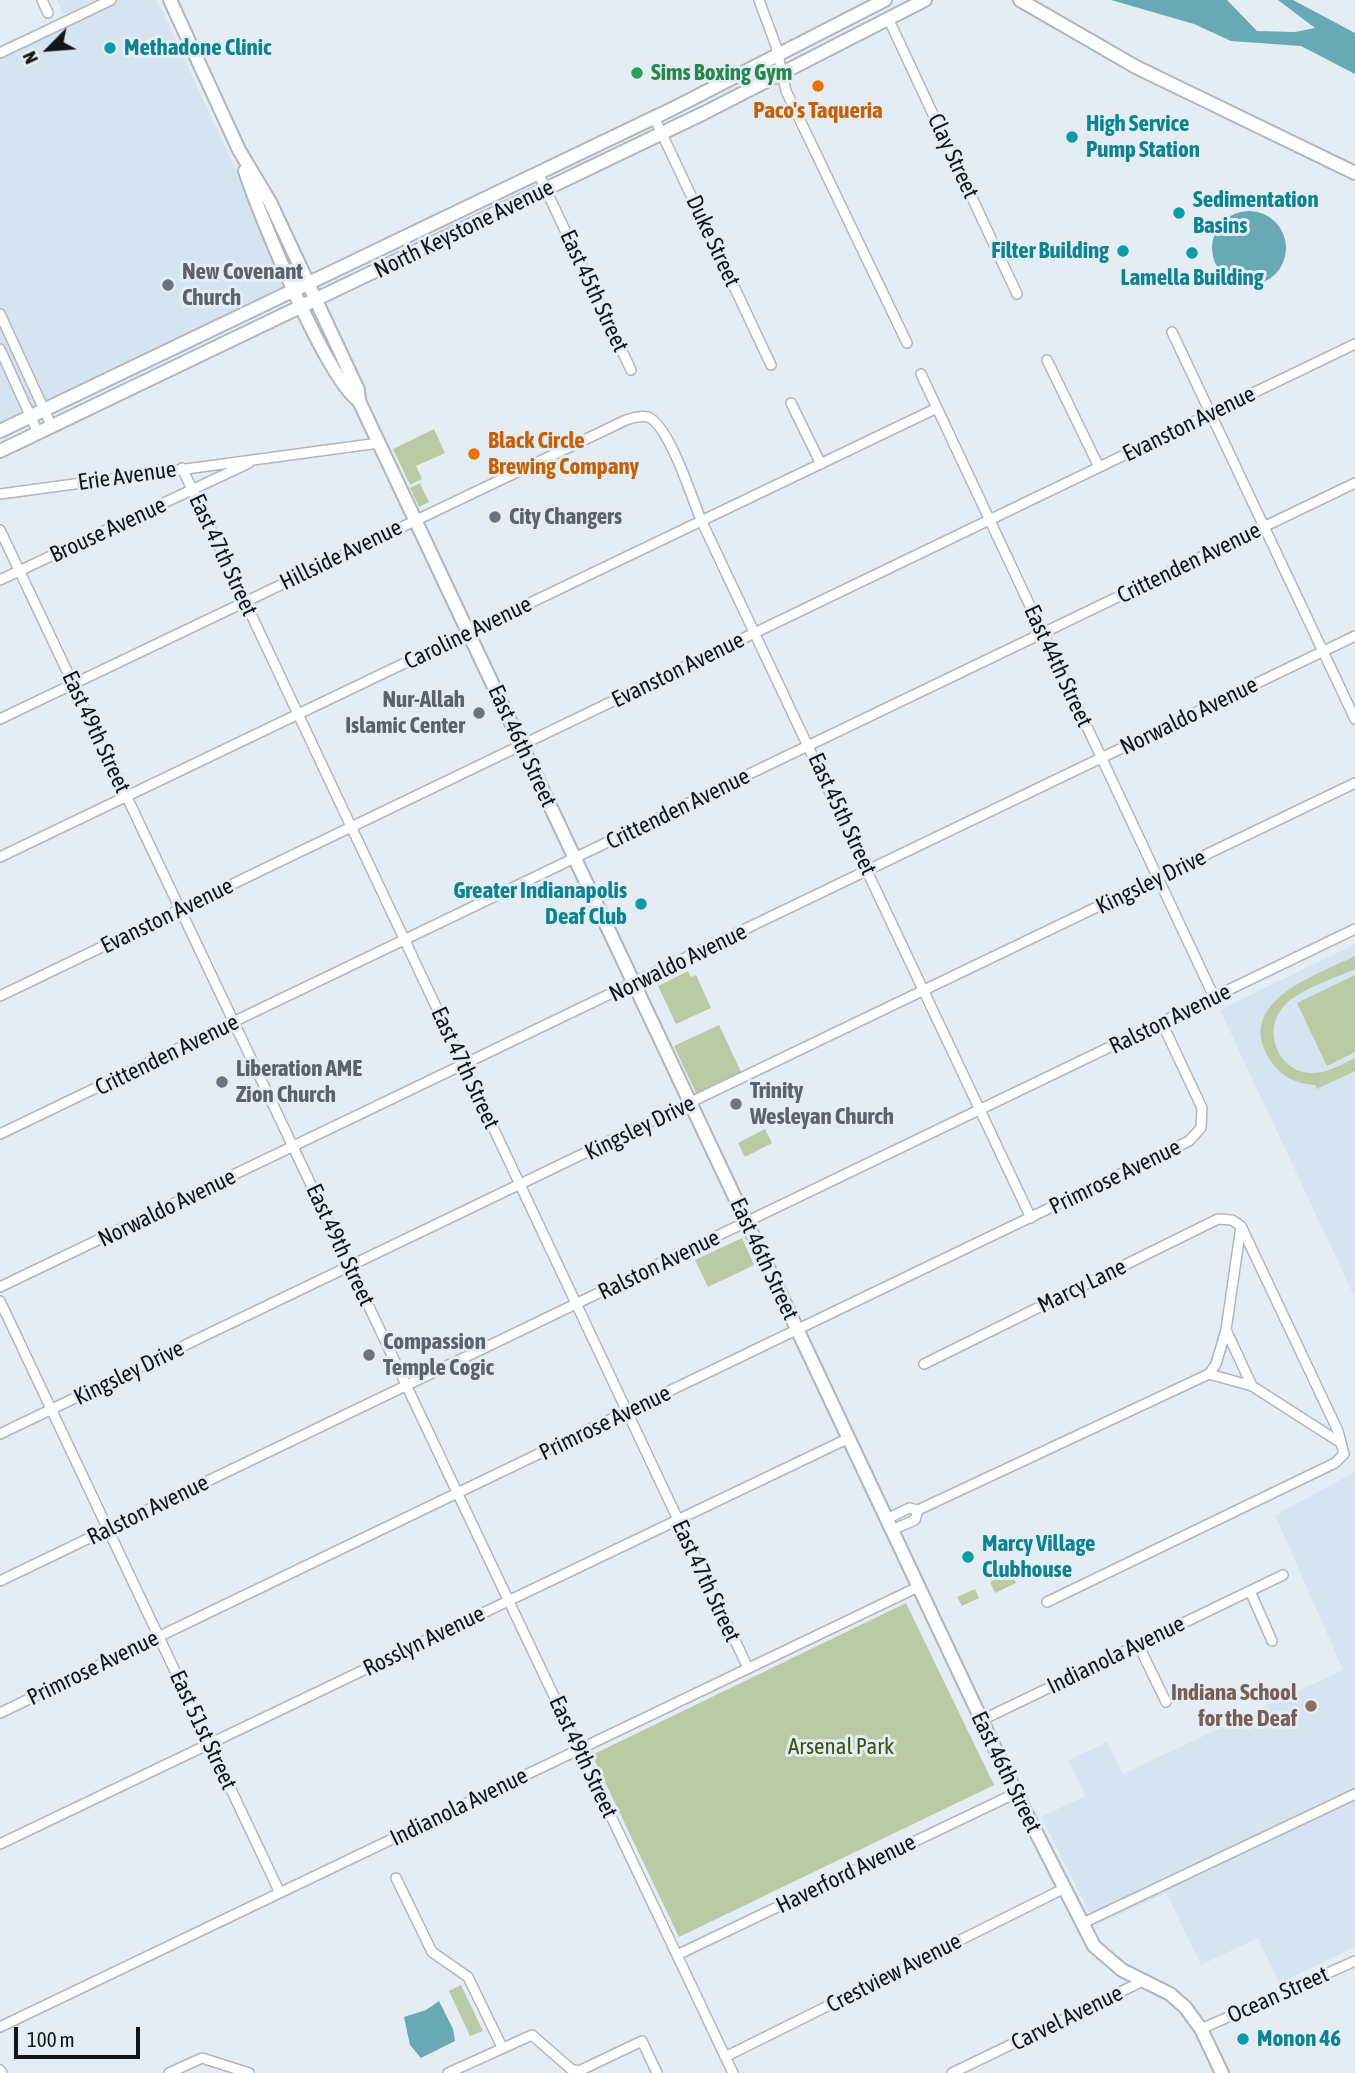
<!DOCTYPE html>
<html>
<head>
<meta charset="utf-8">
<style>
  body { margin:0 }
  #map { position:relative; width:1355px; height:2073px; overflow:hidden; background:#e5edf4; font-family:"Asap Condensed",sans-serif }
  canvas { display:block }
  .north { position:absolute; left:14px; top:14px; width:70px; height:70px; -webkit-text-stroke:5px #e5edf4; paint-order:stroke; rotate:245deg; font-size:19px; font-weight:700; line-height:28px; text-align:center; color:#131618 }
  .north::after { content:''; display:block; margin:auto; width:24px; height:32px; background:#131618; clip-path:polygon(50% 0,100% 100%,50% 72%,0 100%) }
  .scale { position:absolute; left:14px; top:2027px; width:126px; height:32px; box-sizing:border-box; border:4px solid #131618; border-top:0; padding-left:9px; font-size:21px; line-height:24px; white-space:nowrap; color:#131618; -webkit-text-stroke:5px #e5edf4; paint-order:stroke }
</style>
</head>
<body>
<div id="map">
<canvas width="1355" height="2073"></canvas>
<div class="north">N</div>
<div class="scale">100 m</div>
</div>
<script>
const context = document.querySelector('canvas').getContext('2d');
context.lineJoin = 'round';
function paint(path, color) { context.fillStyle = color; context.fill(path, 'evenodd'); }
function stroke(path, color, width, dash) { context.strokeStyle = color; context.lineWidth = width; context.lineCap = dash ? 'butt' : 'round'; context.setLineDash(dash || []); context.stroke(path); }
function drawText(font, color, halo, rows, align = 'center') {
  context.font = font + ' "Asap Condensed",sans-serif'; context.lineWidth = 6; context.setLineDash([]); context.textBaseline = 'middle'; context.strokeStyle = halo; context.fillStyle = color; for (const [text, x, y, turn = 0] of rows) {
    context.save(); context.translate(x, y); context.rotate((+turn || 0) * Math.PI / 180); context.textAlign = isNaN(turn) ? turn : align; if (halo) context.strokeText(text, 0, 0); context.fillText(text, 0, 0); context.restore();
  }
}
const built = new Path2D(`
  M57,0H157L287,280L281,290L0,423V45L64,16Z
  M1355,944V1298L1220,1010Z
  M1355,1472V1947L1279,1983L1258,1938L1201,1965L1166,1893L1096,1925L1041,1817L1085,1796L1069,1760L1107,1742L1123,1774L1343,1670L1275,1515Z`);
const green = new Path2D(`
  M434,429L445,453L416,466L422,479L410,485L393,449Z
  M420,483L429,502L419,507L410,488Z
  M1355,956V969C1333,979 1299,989 1283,1007C1263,1030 1277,1070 1309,1073C1326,1074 1340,1065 1355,1058V1071L1317,1089L1315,1085C1296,1084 1280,1076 1270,1060C1233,1001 1317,975 1355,956Z
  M688,971L691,977L696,975L711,1008L676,1024L658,986Z
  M1355,975V1052L1327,1066L1297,1003Z
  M719,1025L741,1072L696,1093L674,1046Z
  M765,1129L772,1143L745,1157L738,1143Z
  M742,1238L754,1265L708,1287L695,1260Z
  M1011,1572L1016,1583L995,1593L990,1582Z
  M975,1589L979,1598L962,1606L957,1597Z
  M906,1603L994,1785L679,1937L592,1755Z
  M461,1985L483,2031L470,2036L449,1991Z`);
const water = new Path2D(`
  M1111,0H1227L1257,31L1295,32L1315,28L1278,0H1293L1355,33V74L1301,46L1231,41L1194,24Z
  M1212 248a37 37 0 1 1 74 0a37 37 0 1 1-74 0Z
  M439,2001L453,2029L455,2041L421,2058L410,2045L404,2017L426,2010Z`);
const minor = new Path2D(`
  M42,0L48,13
  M759,0L776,46L786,91L907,343
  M888,18L1017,294
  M0,53L111,0
  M654,117L771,365
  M538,173L631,370
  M0,314L52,427
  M1172,332L1355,719
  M0,349L38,433
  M1047,360L1099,467
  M921,374L1214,997
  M791,403L821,464
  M182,468L748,1668
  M0,494L379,443
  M0,530L733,2073
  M0,580L249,463
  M0,719L626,420C633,418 640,415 648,417C669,425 692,498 701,520L1031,1218
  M0,857L937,408
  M0,996L1355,344
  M0,1134L1355,483
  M0,1287L1355,636
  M0,1301L280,1893
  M1226,1330L1252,1386L1209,1374L1216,1364Z
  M1226,1330L1241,1226
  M924,1364L1218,1219L1232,1220L1241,1226L1338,1431L1344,1454L1335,1463L1047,1602
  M1252,1386L1341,1443
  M0,1434L1355,783
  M918,1510L1209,1374
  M887,1519L909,1508L918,1510L915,1520L892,1530
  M0,1581L1355,929
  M1250,1591L1272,1641
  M1138,1644L1166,1702
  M0,1713L1189,1141L1201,1128L1202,1108L1162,1023
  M982,1720L1283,1575
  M0,1844L849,1438
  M396,1878L432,1952L468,1977L502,2047
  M1081,1924L1355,1794
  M677,1955L1016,1793
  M0,2027L918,1587
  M1201,2029L1355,1961
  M725,2057L1063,1889
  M0,2070L2,2073
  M169,2073L202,2058L249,2073
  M448,2073L532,2035L571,2069L579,2071L642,2041L657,2073
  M952,2073L1143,1981`);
const major = new Path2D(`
  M170,0L239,150L270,202L358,390L359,401L1016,1793L1094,1946L1122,1970L1170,1994L1185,2007L1201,2029L1222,2073
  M1020,0L1136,67L1355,173
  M245,171C259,214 326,378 359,401
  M0,431L672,109L885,0
  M0,451L704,113L925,0`);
const markers = [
  [110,48,7,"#0f9aa8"],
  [637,73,7,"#2e9e5b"],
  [818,86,7,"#e8710a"],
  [1072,137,7,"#0f9aa8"],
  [1179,213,7,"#0f9aa8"],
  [1123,251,7,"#0f9aa8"],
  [1192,253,7,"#0f9aa8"],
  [168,285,7,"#6b7280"],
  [474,454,7,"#e8710a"],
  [495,517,7,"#6b7280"],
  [479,713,7,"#6b7280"],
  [641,904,7,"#0f9aa8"],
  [222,1082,7,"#6b7280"],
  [736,1104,7,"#6b7280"],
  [369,1355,7,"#6b7280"],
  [968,1557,7,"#0f9aa8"],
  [1311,1706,7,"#8d6e63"],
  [1243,2039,7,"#0f9aa8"]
];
const cultureNames = [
  ["Methadone Clinic",124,48],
  ["High Service",1086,124],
  ["Pump Station",1086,150],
  ["Sedimentation",1193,200],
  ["Basins",1193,226],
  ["Filter Building",1109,251,"right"],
  ["Lamella Building",1192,278,"center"],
  ["Greater Indianapolis",627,891,"right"],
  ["Deaf Club",627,917,"right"],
  ["Marcy Village",982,1544],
  ["Clubhouse",982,1570],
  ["Monon 46",1257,2039]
];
const leisureNames = [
  ["Sims Boxing Gym",651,73]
];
const foodNames = [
  ["Paco's Taqueria",818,111],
  ["Black Circle",488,441,"left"],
  ["Brewing Company",488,467,"left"]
];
const streetNames = [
  ["Clay Street",953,156,65],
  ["North Keystone Avenue",464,229,-26],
  ["Duke Street",713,241,65],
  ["East 45th Street",594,291,65],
  ["Evanston Avenue",1189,424,-26],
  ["Erie Avenue",127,476,-8],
  ["Brouse Avenue",108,530,-25],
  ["East 47th Street",223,555,65],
  ["Hillside Avenue",341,555,-26],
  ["Crittenden Avenue",1189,563,-26],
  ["Caroline Avenue",468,633,-26],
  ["East 44th Street",1058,666,65],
  ["Evanston Avenue",678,670,-26],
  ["Norwaldo Avenue",1189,716,-26],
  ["East 49th Street",96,732,65],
  ["East 46th Street",522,746,65],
  ["Crittenden Avenue",678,809,-26],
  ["East 45th Street",842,814,65],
  ["Kingsley Drive",1151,882,-26],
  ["Evanston Avenue",167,916,-26],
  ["Norwaldo Avenue",678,963,-26],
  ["Ralston Avenue",1170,1019,-26],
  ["Crittenden Avenue",167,1055,-26],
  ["East 47th Street",465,1068,65],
  ["Kingsley Drive",640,1128,-26],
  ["Primrose Avenue",1115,1177,-26],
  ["Norwaldo Avenue",167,1208,-26],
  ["East 49th Street",340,1245,65],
  ["East 46th Street",764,1259,65],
  ["Ralston Avenue",659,1265,-26],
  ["Marcy Lane",1082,1286,-26],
  ["Kingsley Drive",129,1373,-26],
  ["Primrose Avenue",605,1423,-26],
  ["Ralston Avenue",148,1510,-26],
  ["East 47th Street",706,1581,65],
  ["Rosslyn Avenue",424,1641,-26],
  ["Indianola Avenue",1116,1655,-26],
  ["Primrose Avenue",93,1668,-26],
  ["East 51st Street",203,1730,65],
  ["East 49th Street",583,1757,65],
  ["East 46th Street",1006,1772,64],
  ["Indianola Avenue",459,1807,-26],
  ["Haverford Avenue",846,1874,-26],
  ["Crestview Avenue",894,1973,-27],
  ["Ocean Street",1278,1995,-24],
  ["Carvel Avenue",1067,2018,-26]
];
const worshipNames = [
  ["New Covenant",182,272],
  ["Church",182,298],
  ["City Changers",509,517],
  ["Nur-Allah",465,700,"right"],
  ["Islamic Center",465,726,"right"],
  ["Liberation AME",236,1069],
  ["Zion Church",236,1095],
  ["Trinity",750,1091],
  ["Wesleyan Church",750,1117],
  ["Compassion",383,1342],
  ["Temple Cogic",383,1368]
];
const educationNames = [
  ["Indiana School",1297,1693],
  ["for the Deaf",1297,1719]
];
const parkNames = [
  ["Arsenal Park",841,1747]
];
paint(built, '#d6e4f1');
paint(green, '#bacaa5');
paint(water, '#69a9b3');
stroke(minor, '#afb6bd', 12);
stroke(major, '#afb6bd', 16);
stroke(minor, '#fff', 9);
stroke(major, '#fff', 12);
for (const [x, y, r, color] of markers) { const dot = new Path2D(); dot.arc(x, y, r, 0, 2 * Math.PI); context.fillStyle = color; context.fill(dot); stroke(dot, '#e5edf4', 2.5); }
drawText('bold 23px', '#0d838f', '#e5edf4', cultureNames, 'left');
drawText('bold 23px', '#27864d', '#e5edf4', leisureNames, 'left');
drawText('bold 23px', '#c56008', '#e5edf4', foodNames);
drawText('23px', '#131618', '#e5edf4', streetNames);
drawText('bold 23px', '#5b616d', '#e5edf4', worshipNames, 'left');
drawText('bold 23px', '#785e54', '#e5edf4', educationNames, 'right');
drawText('23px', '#3c530b', '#e5edf4', parkNames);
</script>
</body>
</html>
